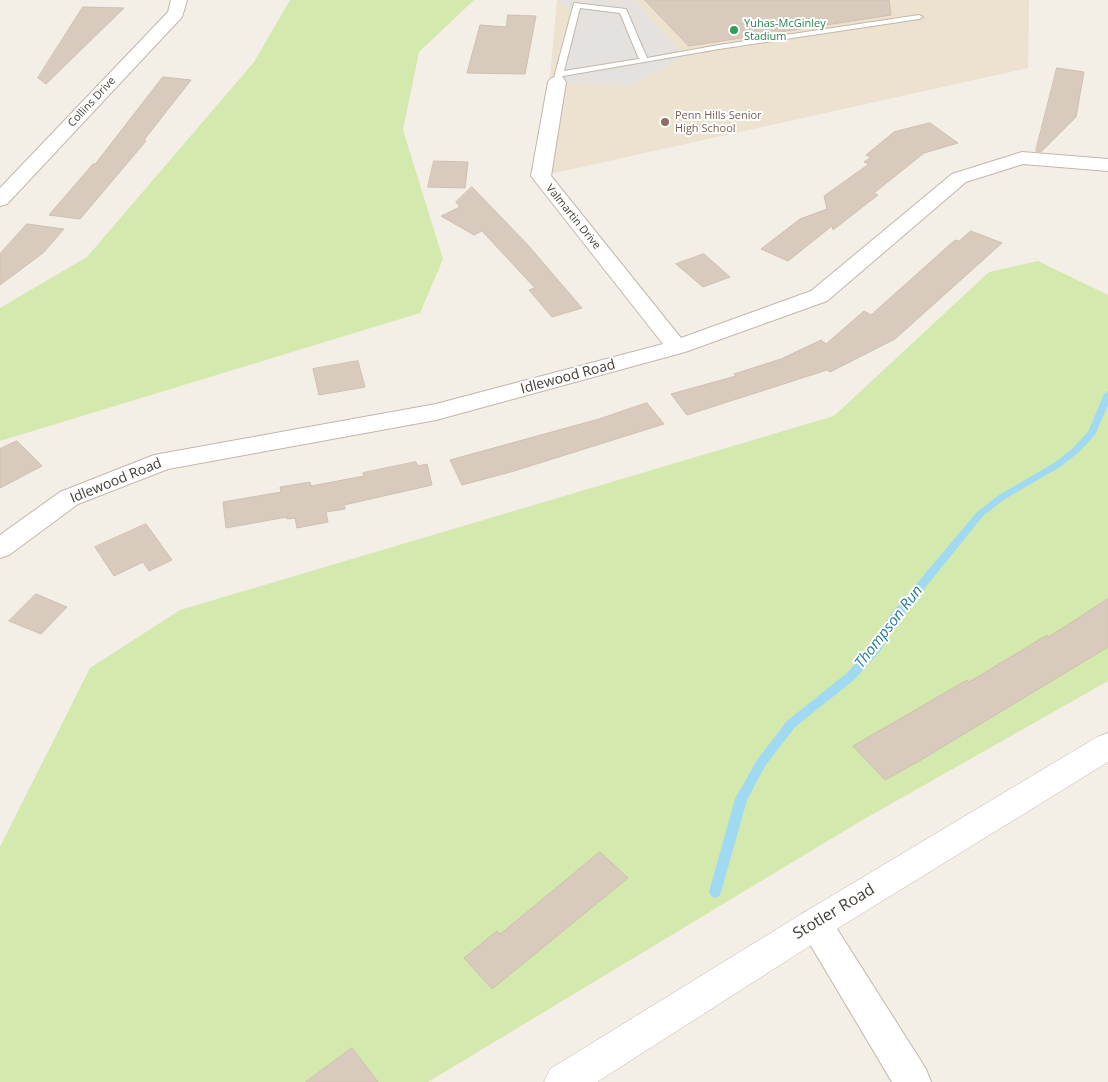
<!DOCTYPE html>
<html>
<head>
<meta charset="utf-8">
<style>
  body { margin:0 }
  canvas { display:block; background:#f3eee6 }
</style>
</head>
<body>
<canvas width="1108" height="1082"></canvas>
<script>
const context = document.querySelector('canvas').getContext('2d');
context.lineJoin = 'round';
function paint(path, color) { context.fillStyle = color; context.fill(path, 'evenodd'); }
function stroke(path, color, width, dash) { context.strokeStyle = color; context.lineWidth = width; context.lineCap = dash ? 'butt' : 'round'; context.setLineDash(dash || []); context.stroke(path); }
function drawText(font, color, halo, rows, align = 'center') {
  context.font = font + ' "Open Sans",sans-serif'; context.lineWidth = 4; context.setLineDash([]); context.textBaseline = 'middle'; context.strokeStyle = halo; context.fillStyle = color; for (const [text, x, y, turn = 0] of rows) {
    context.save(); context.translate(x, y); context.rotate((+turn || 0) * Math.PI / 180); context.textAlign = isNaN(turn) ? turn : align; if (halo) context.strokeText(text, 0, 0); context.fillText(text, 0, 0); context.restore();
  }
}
const education = new Path2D(`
  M557,0H1029L1028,68L541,176Z`);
const green = new Path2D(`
  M290,0H474L419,52L403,130L443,259L420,313L0,441V308L87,257L254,62Z
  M1038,261L1108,295V681L859,822L428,1082H0V847L90,668L180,610L834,416L989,272Z`);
const parking = new Path2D(`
  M558,0H635L684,57L629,86L564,83L569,12Z`);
const stream = new Path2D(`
  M1108,391V405L1095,435L1079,452L1060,467L1005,499L983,516L899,620L880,651L855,679L795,727L765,766L747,800L721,892L719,896L715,898L711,896L709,892L735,799L757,760L787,721L847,673L872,645L891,614L977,512L999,495L1054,463L1073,448L1088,432L1104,394Z`);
const building = new Path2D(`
  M645,0H889L891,15L689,46Z
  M83,7L124,8L46,84L38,78Z
  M508,15L536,16L525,74L467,73L480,25L506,27Z
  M1057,68L1084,72L1076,117L1041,152L1036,151Z
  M163,77L191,80L144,140L146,141L80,219L49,215L93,164H95Z
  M930,123L958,143L924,153L874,193L878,195L833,230L832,226L788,261L761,249L800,219L827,209L824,196L869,164L864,162L871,157L866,155L894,132Z
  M434,161L468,162L465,188L428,187Z
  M472,187L527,244L582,308L552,317L529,290L535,288L482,231L474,235L441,216L460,207L456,202Z
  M27,224L64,229L43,253L0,285V254Z
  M971,231L1002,243L895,339L830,372L827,370L687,415L671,394L736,376L734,374L781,359L821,340L826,344L864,311L871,315L955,240L959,241Z
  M704,254L730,277L703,287L676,264Z
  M358,361L365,387L319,395L313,369Z
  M647,403L664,424L514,471L462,485L450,460L599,419Z
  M17,441L42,466L0,488V449Z
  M416,462L418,466L427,464L432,485L344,505L345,509L326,512L328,522L297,528L295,518L287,519V517L226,528L223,502L281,492L280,487L310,482L311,486L364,476L363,473Z
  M146,524L172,560L149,571L143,562L114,576L95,547Z
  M36,594L67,607L41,634L9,621Z
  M1108,599V647L921,760L885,780L853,746L967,680L969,682L1047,635L1048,637Z
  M600,852L628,878L492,989L464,958L497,931L500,934Z
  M352,1048L378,1082H306Z`);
const service = new Path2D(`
  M574,3L626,9L647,58L719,45L919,15L923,17L919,19L719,49L563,76L561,81L558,82L554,79L555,74ZM580,8L620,13L639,59L564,71Z`);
const minor = new Path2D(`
  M171,0H187L182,17L7,204L0,206V188L168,12Z
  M557,77L563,78L566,82L551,176L681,338L811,291L952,174L1022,152L1108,159V171L1023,164L966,182L827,301L685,352L436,420L168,469L78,504L9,555L0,558V535L60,492L154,455L436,404L663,344L531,176L548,82L551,78Z
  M815,909L827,913L926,1069L931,1082H892L798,924L803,913Z`);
const tertiary = new Path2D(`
  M1108,733V762L827,935L597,1082H544L550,1069L803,913L1097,737Z`);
const markers = [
  [734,30,5,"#2e9e5b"],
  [665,122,5,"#8d6e63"]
];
const farLeisurenames = [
  ["Yuhas-McGinley",744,24],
  ["Stadium",744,37]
];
const farStreetnames = [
  ["Collins Drive",92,102,-47],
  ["Valmartin Drive",573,217,51]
];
const farEducationnames = [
  ["Penn Hills Senior",675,116],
  ["High School",675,129]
];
const streetNames = [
  ["Idlewood Road",568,377,-15],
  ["Idlewood Road",116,481,-22]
];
const waterNames = [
  ["Thompson Run",889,627,-52]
];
const nearStreetnames = [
  ["Stotler Road",834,912,-31]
];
paint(education, '#ede1cf');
paint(green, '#d4e9ad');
paint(parking, '#e4e1de');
paint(stream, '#a0d9f2');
paint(building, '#d8cbbe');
stroke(building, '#d0bfae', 1);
stroke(service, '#c2b7ab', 2);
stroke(minor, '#c2b7ab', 2);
stroke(tertiary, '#c2b7ab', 1);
paint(service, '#fff');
paint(minor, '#fff');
paint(tertiary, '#fff');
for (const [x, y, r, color] of markers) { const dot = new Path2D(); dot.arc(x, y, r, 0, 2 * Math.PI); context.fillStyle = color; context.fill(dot); stroke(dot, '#fff', 2); }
drawText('11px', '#27864d', '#fff', farLeisurenames, 'left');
drawText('11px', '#463d35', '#fff', farStreetnames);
drawText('11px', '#785e54', '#fff', farEducationnames, 'left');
drawText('14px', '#463d35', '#fff', streetNames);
drawText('italic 15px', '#287da5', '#fff', waterNames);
drawText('16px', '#463d35', '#fff', nearStreetnames);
</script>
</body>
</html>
